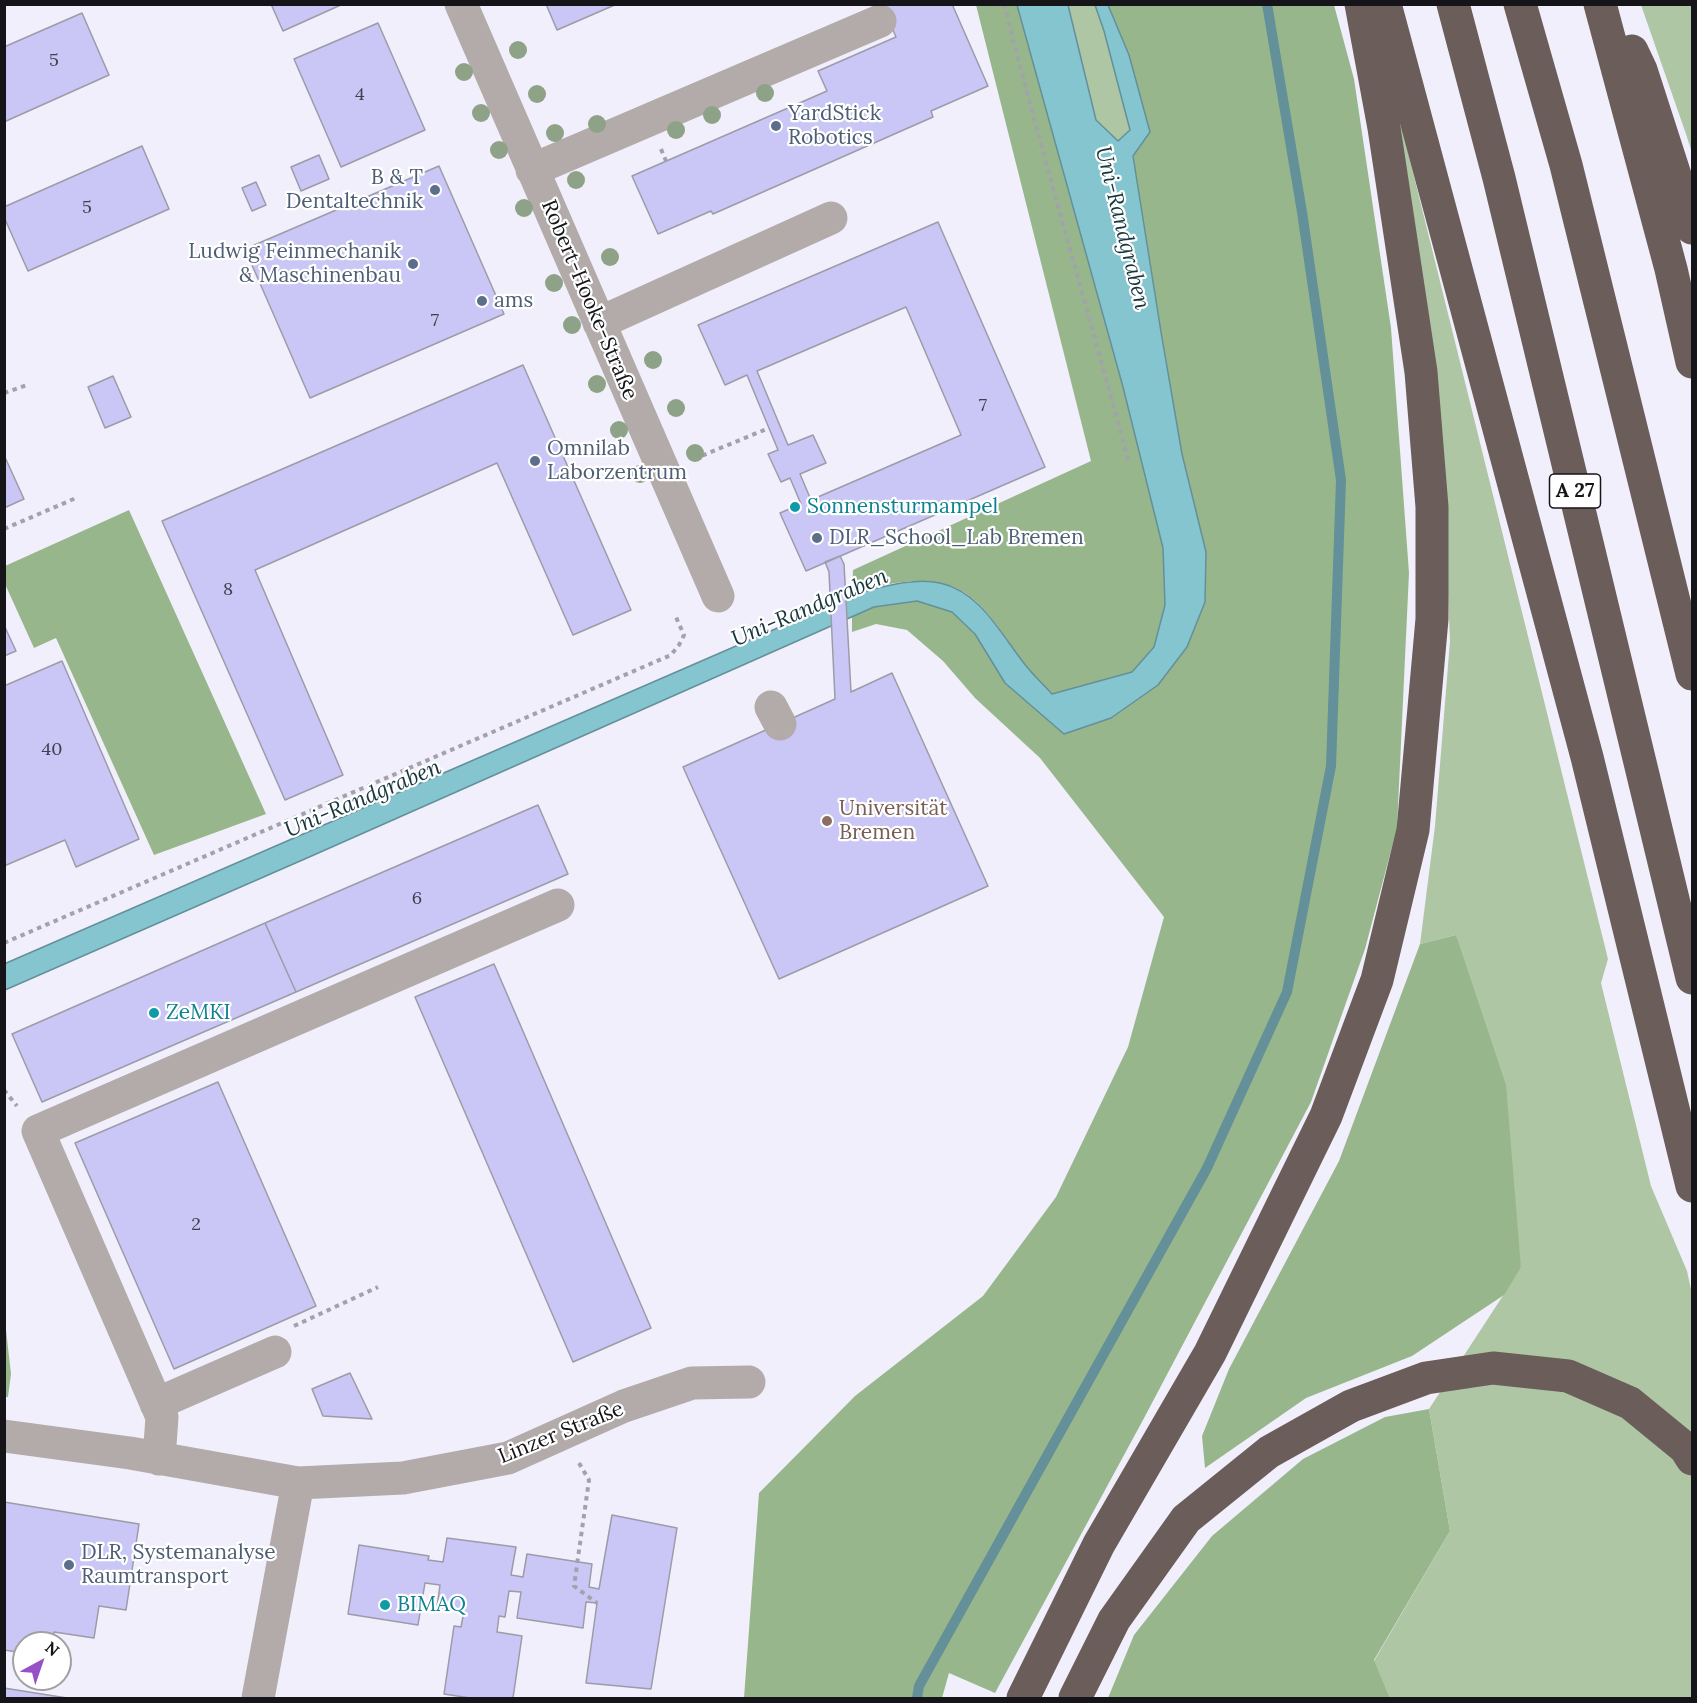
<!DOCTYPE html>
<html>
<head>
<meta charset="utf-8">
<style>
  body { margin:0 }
  #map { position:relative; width:1697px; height:1703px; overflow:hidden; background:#f2effc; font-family:Lora,serif }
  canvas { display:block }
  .frame { position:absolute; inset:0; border:6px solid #151418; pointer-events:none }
  .north { position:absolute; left:12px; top:1631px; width:60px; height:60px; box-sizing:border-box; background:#fff; border:2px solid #a1a1a3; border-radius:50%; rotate:40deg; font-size:16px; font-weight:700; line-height:24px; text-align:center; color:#151418 }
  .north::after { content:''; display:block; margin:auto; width:21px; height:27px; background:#9651c6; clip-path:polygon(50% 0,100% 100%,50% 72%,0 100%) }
</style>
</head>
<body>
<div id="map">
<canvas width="1697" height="1703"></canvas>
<div class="frame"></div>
<div class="north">N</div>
</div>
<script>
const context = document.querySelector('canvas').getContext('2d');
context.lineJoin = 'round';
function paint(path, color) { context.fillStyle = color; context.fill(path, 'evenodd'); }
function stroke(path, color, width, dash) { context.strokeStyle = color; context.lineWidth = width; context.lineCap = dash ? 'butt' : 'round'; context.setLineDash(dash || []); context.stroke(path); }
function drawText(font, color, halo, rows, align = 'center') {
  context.font = font + ' Lora,serif'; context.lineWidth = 4.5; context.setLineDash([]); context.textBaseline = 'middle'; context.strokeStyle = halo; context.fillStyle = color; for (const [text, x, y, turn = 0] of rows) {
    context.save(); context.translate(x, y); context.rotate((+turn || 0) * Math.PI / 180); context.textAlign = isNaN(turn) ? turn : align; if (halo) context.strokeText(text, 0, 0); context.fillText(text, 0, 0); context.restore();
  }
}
const green = new Path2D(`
  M1068,5H1095L1104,31L1130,130L1118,141L1096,120Z
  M1641,5H1692V153L1686,134Z
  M1398,124L1402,128L1608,959L1601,983L1651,1186L1687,1271L1692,1294V1698H1390L1374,1661L1450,1531L1429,1409L1521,1268L1456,935L1420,944L1435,826L1450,641L1442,455Z`);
const forest = new Path2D(`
  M976,5H1017L1123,387L1163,548L1165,605L1154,647L1132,672L1052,694C1044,685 1035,677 1027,667C1008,644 993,613 968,595C936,572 886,581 852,596L853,570L1091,461Z
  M1108,5H1334L1354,79L1391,328L1409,573L1397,828L1365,949L1311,1102L1143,1420L995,1693L949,1673L942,1698H744L759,1493L855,1396L983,1296L1056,1197L1128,1047L1164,917L1040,758L975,698L943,661L907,630L876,624L852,632V616L874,607L917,601L952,612L975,634L1005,683L1111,718L1158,685L1187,647L1206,552L1182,454L1161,332L1133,156L1150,132L1129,55Z
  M129,510L266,814L154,855L56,638L34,648L5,584V566Z
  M1456,935L1506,1085L1521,1268L1504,1295L1412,1356L1306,1398L1205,1468L1202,1436L1229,1369L1339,1161L1420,944Z
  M5,1321L11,1374L8,1397H4Z
  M1429,1409L1450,1531L1374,1660L1390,1698H1108L1134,1635L1212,1536L1303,1459L1385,1417Z`);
const water = new Path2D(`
  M1017,5H1068L1096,120L1118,141L1130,130L1104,31L1095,5H1108L1129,55L1150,132L1133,156L1161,332L1182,454L1206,552L1205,602L1187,647L1158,685L1111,718L1064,734L1005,683L975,634L952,612L917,601L874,607L307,858L5,990L4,964L858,593C882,587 915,577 940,583C982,592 1002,637 1027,667C1035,677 1044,685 1052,694L1132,672L1154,647L1165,605L1163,548L1123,387Z`);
const stream = new Path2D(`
  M917,1698L919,1686L1207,1168L1287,992L1331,766L1341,480L1302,212L1267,4`);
const building = new Path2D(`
  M271,4H343L283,31Z
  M546,4H617L557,30Z
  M882,4H952L988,86L931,111L933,117L713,214L711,211L658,234L632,176L827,91L818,71L896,37Z
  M82,13L109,75L4,122V47Z
  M378,23L425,130L341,167L294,59Z
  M142,146L169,209L28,271L4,217V207Z
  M319,155L329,179L301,191L291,167Z
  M439,166L504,314L310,398L245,249Z
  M256,182L266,205L252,211L242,188Z
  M938,222L1045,467L806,571L780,513L801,504L790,478L781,482L768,454L778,450L747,375L725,385L698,325ZM906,307L961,435L811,500L800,474L826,463L813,435L788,445L757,371Z
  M523,365L631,610L573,635L497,463L255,570L343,775L285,800L162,521Z
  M113,376L131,417L105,428L88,387Z
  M4,455L24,499L4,508Z
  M840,556L844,564L851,692L892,673L988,886L779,979L683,767L835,699L829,572L825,562Z
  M4,625L16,651L4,656Z
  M62,661L139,839L76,867L65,840L4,866V686Z
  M538,805L568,874L296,992L265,923Z
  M265,923L296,992L42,1102L12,1034Z
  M494,964L651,1328L573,1362L415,997Z
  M218,1082L316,1306L174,1369L75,1143Z
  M350,1373L372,1419L323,1416L312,1389Z
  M4,1502L139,1524L126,1610L99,1606L94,1638L54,1632L53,1643H24V1653L4,1650Z
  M612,1515L677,1528L651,1689L586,1683L597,1603L586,1602L583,1628L517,1618L521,1592L509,1591L505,1617L499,1616L497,1632L522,1636L513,1698H470L444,1694L454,1626L461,1627L464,1611L437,1607L440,1585L425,1583L418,1625L348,1614L359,1545L429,1556L428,1560L443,1562L447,1538L516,1547L511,1575L523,1577L527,1554L592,1564L589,1587L599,1589Z
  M4,1688L67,1698H4Z`);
const path = new Path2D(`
  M1004,4C1043,158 1088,310 1129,463
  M661,149L666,161
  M4,393L27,385
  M694,459L769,428
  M4,529L76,498
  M4,943L671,655L679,645L684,635L675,615
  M4,1090L17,1106
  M294,1326L378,1287
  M579,1463L589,1480L574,1586L597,1603`);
const minor = new Path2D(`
  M461,4L718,596
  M532,170L880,21
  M599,323L831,218
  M771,707L780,724
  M156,1404L275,1352
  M4,1436L130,1453L298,1483L403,1478L508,1458L624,1406L692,1383L749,1382
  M159,1459L162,1417L38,1131L558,905
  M258,1698L298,1483`);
const highway = new Path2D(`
  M1385,4L1587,757L1692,1186
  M1453,4L1499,178L1692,978
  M1520,4L1566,165L1692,674
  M1600,4L1671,269L1692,362
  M1632,51L1641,70L1692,228
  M1023,1698L1099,1544L1210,1353L1326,1116L1377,980L1413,830L1432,619V507L1421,372L1384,128L1361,4
  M1075,1698L1114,1620L1186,1519L1269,1452L1351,1406L1426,1378L1493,1368L1568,1376L1630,1403L1685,1448L1692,1459`);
const trees = [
  [518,50],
  [464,72],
  [765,93],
  [537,94],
  [481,113],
  [712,115],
  [597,124],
  [676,130],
  [555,133],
  [499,150],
  [576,180],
  [524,208],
  [610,257],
  [554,283],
  [572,325],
  [653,360],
  [597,384],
  [676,408],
  [619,430],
  [695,453],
  [640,474]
];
const markers = [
  [776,126,6,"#5c6f8a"],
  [435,190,6,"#5c6f8a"],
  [413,264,6,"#5c6f8a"],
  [482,301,6,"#5c6f8a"],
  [535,461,6,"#5c6f8a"],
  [795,507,6,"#0f9aa8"],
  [817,538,6,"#5c6f8a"],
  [827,821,6,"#8d6e63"],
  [154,1013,6,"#0f9aa8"],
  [69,1565,6,"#5c6f8a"],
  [385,1605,6,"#0f9aa8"]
];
const numberNames = [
  ["5",54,61],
  ["4",360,95],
  ["5",87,208],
  ["7",435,321],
  ["7",983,406],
  ["8",228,590],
  ["40",52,750],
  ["6",417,899],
  ["2",196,1225]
];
const shields = [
  [1575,491,51]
];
const shieldNames = [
  ["A 27",1575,491]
];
const serviceNames = [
  ["YardStick",788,114],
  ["Robotics",788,138],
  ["B & T",423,178,"right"],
  ["Dentaltechnik",423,202,"right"],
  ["Ludwig Feinmechanik",401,252,"right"],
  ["& Maschinenbau",401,276,"right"],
  ["ams",494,301],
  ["Omnilab",547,449],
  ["Laborzentrum",547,473],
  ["DLR_School_Lab Bremen",829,538],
  ["DLR, Systemanalyse",81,1553],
  ["Raumtransport",81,1577]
];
const streetNames = [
  ["Robert-Hooke-Straße",589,300,67],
  ["Linzer Straße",561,1433,-22]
];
const cultureNames = [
  ["Sonnensturmampel",807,507],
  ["ZeMKI",166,1013],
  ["BIMAQ",397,1605]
];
const educationNames = [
  ["Universität",839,809],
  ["Bremen",839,833]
];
const waterNames = [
  ["Uni-Randgraben",1122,228,76],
  ["Uni-Randgraben",810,608,-23],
  ["Uni-Randgraben",363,799,-23]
];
paint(green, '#aec6a4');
paint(forest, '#98b68c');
paint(water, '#85c5d0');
stroke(water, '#639099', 1.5);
stroke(stream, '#639099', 10);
paint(building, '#cac6f6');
stroke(building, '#9c9ba8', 1.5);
stroke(path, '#a3a1ab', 4, [4.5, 4.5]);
stroke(minor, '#b2abaa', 33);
stroke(highway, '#6b5d5a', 33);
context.fillStyle = '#8ea288';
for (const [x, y] of trees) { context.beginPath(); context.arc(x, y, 9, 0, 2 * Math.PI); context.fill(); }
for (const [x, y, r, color] of markers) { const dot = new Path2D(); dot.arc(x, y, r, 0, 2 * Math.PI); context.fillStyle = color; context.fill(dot); stroke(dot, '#fff', 2); }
drawText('18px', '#424050', null, numberNames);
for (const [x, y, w] of shields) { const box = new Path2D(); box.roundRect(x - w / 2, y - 17, w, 34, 4.5); context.fillStyle = '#fff'; context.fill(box); stroke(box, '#151418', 1.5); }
drawText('bold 20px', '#151418', null, shieldNames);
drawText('21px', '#4e5e75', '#fff', serviceNames, 'left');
drawText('21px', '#151418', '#fff', streetNames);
drawText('21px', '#0d838f', '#fff', cultureNames, 'left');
drawText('21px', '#785e54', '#fff', educationNames, 'left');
drawText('italic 22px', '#16363b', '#fff', waterNames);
</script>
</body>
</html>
